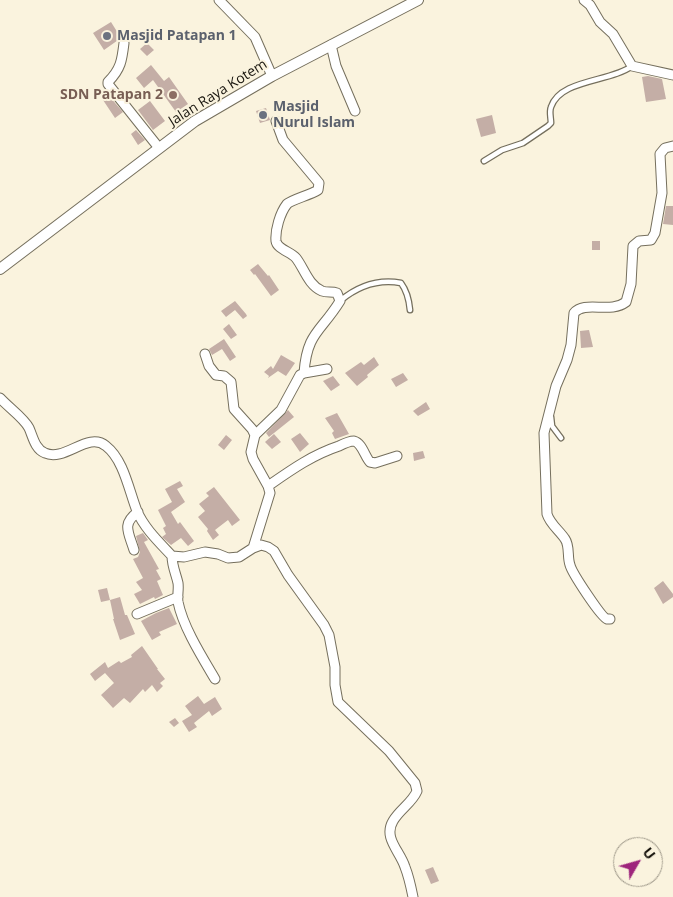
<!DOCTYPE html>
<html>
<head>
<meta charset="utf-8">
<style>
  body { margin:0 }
  #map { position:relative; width:673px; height:897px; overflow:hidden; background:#faf3de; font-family:"Open Sans",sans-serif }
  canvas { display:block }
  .north { position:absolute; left:613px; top:837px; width:50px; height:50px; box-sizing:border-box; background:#faf3de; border:1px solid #a09a8b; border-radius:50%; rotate:52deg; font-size:14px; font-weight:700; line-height:20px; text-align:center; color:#18150e }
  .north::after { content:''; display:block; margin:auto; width:18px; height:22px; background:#9e257c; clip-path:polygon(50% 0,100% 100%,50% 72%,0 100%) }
</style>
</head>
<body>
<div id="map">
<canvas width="673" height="897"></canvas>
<div class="north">U</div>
</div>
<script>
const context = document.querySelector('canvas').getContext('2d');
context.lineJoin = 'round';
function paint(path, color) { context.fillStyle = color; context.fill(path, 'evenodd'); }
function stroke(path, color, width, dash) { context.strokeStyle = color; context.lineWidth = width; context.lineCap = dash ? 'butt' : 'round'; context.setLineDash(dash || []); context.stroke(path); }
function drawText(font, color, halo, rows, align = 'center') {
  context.font = font + ' "Open Sans",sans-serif'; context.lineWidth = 4; context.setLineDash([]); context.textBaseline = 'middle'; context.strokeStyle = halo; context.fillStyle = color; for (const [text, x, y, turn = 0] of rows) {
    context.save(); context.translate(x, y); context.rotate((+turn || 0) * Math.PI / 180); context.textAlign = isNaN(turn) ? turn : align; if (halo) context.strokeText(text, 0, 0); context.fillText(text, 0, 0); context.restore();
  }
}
const building = new Path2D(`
  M111,22L121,38L104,50L93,33Z
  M147,43L154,50L147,56L140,49Z
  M151,65L164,81L169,77L188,104L176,112L153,80L144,88L136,78Z
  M648,76L662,79L666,99L646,102L642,77Z
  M109,96L123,112L115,118L103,100Z
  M150,101L165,121L153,130L138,110Z
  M266,108L270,120L260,123L256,111Z
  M492,115L496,133L481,137L476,119Z
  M136,130L145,140L138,145L131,134Z
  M666,206H673V225L663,224Z
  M592,241H600V250H592Z
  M258,264L268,276L269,275L279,290L271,296L255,274L254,275L250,270Z
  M235,301L246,314L247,316L243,319L235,310L226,317L221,311Z
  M229,324L237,335L231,339L223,329Z
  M589,330L593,347L581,348L580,331Z
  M224,339L236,357L230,361L222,349L212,355L209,349Z
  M281,355L295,363L286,376L278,371L268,378L269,376L264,372L271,366L273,369Z
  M374,357L379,365L367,375L368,377L357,386L345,373L361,362L364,365Z
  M403,373L408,380L396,387L391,379Z
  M333,376L340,385L331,391L323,381Z
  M426,402L430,409L418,416L413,411Z
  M288,410L294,417L269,437L266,433Z
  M337,413L349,434L335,439L332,433L334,431L325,418Z
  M300,433L309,444L300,452L291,439Z
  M274,434L281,442L272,449L265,442Z
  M226,435L232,440L224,450L218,445Z
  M423,451L425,458L414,461L413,453Z
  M180,481L183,486L177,489L185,502L171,512L178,524L180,522L194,541L188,546L181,538L171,545L162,537L166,534L163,528L166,526L158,510L172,502L165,489Z
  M214,487L240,520L232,526L228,520L215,530L219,535L213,540L207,531L208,529L198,517L205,511L199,504L209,496L206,493Z
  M143,533L148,540L144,542L159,569L156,570L161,579L157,581L163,595L155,599L154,597L140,604L134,594L142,590L136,582L143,578L133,559L138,557L140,552L136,536Z
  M663,581L673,594V597L663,604L654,588Z
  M107,588L110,600L101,602L98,590Z
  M120,597L125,615H127L135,634L120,640L113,619H114L110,600Z
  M169,608L177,624L159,632L161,635L152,640L141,621L156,613Z
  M142,646L158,669H157L165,679L160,683L163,686L157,692L152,685L145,692L143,689L130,703L124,698L113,708L101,695L114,683L105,673L95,681L90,674L105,662L108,668L119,661L121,663L132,657L131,655Z
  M198,696L204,704L215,697L222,709L212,716L209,711L194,723L197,727L189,732L182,721L192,715L185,706Z
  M175,718L179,723L174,727L169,722Z
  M433,867L439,881L431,884L425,870Z`);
const service = new Path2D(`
  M484,161L502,150L523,143L548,126L551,123C551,118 549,112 551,107C560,79 611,82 632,66
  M340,301C358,286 379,279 401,283C407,291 409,299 410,310
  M551,417L552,426L561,438`);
const minor = new Path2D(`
  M219,0L255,37L272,76
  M584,0L590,5L600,22L613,34L632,66L673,75
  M124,43C122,60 121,69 108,82V84L159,148
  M331,45L336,66L355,111
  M276,121L283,140L319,183L318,190C310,195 291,200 287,204C280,213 275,230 276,241C277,249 291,252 296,258C304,268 308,285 322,291C327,293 332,291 337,293L340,301C321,332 307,332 304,373
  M205,354L209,366L216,375L224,376L231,382L234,409L252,429L255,435
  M0,398C8,407 24,418 29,428C33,437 35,449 45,453C65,462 88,431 106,446C124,460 129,491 137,511C144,528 160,543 172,556L184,557L205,552L218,554L228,558L239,557L253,548L261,545L268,547L274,551L288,575L324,625L329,635L335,667V685L338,702L389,751L415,783L417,791C412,803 400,809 393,821C383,838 400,851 405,867C409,877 411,887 413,897
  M268,486C291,470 312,455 339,446C343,444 349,441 354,441C362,443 365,457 370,462L375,463L397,456
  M253,548L270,493L268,486L253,459L251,452L255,435L281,410L300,375L304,373L327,369
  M134,550C129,533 121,524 138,512
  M172,556C172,566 176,574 178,583C179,589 177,596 178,602C183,627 202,657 215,679
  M137,614L178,597
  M610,619H607C601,617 572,573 570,565C567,557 570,546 565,539C559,530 550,524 547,514L544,433L556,386L567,360L571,345L574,313C585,300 610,314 626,302L631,284L633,246L639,241L651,240L655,233L662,193L660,154L665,148L673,146`);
const tertiary = new Path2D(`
  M0,269L195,121L272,76L418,0`);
const markers = [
  [107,36,5,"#6b7280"],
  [173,95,5,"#8d6e63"],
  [263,115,5,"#6b7280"]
];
const worshipNames = [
  ["Masjid Patapan 1",117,36],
  ["Masjid",273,107],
  ["Nurul Islam",273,123]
];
const streetNames = [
  ["Jalan Raya Kotem",218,93,-32]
];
const educationNames = [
  ["SDN Patapan 2",163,95]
];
paint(building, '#c4aea6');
stroke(service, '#756f5d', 7);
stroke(minor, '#756f5d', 11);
stroke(tertiary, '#756f5d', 12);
stroke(service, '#fff', 4.5);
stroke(minor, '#fff', 9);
stroke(tertiary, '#fff', 10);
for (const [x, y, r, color] of markers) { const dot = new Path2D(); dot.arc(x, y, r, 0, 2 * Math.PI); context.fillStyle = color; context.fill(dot); stroke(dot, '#faf3de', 2); }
drawText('bold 14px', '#5b616d', '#faf3de', worshipNames, 'left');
drawText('14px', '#18150e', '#faf3de', streetNames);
drawText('bold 14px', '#785e54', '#faf3de', educationNames, 'right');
</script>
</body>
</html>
